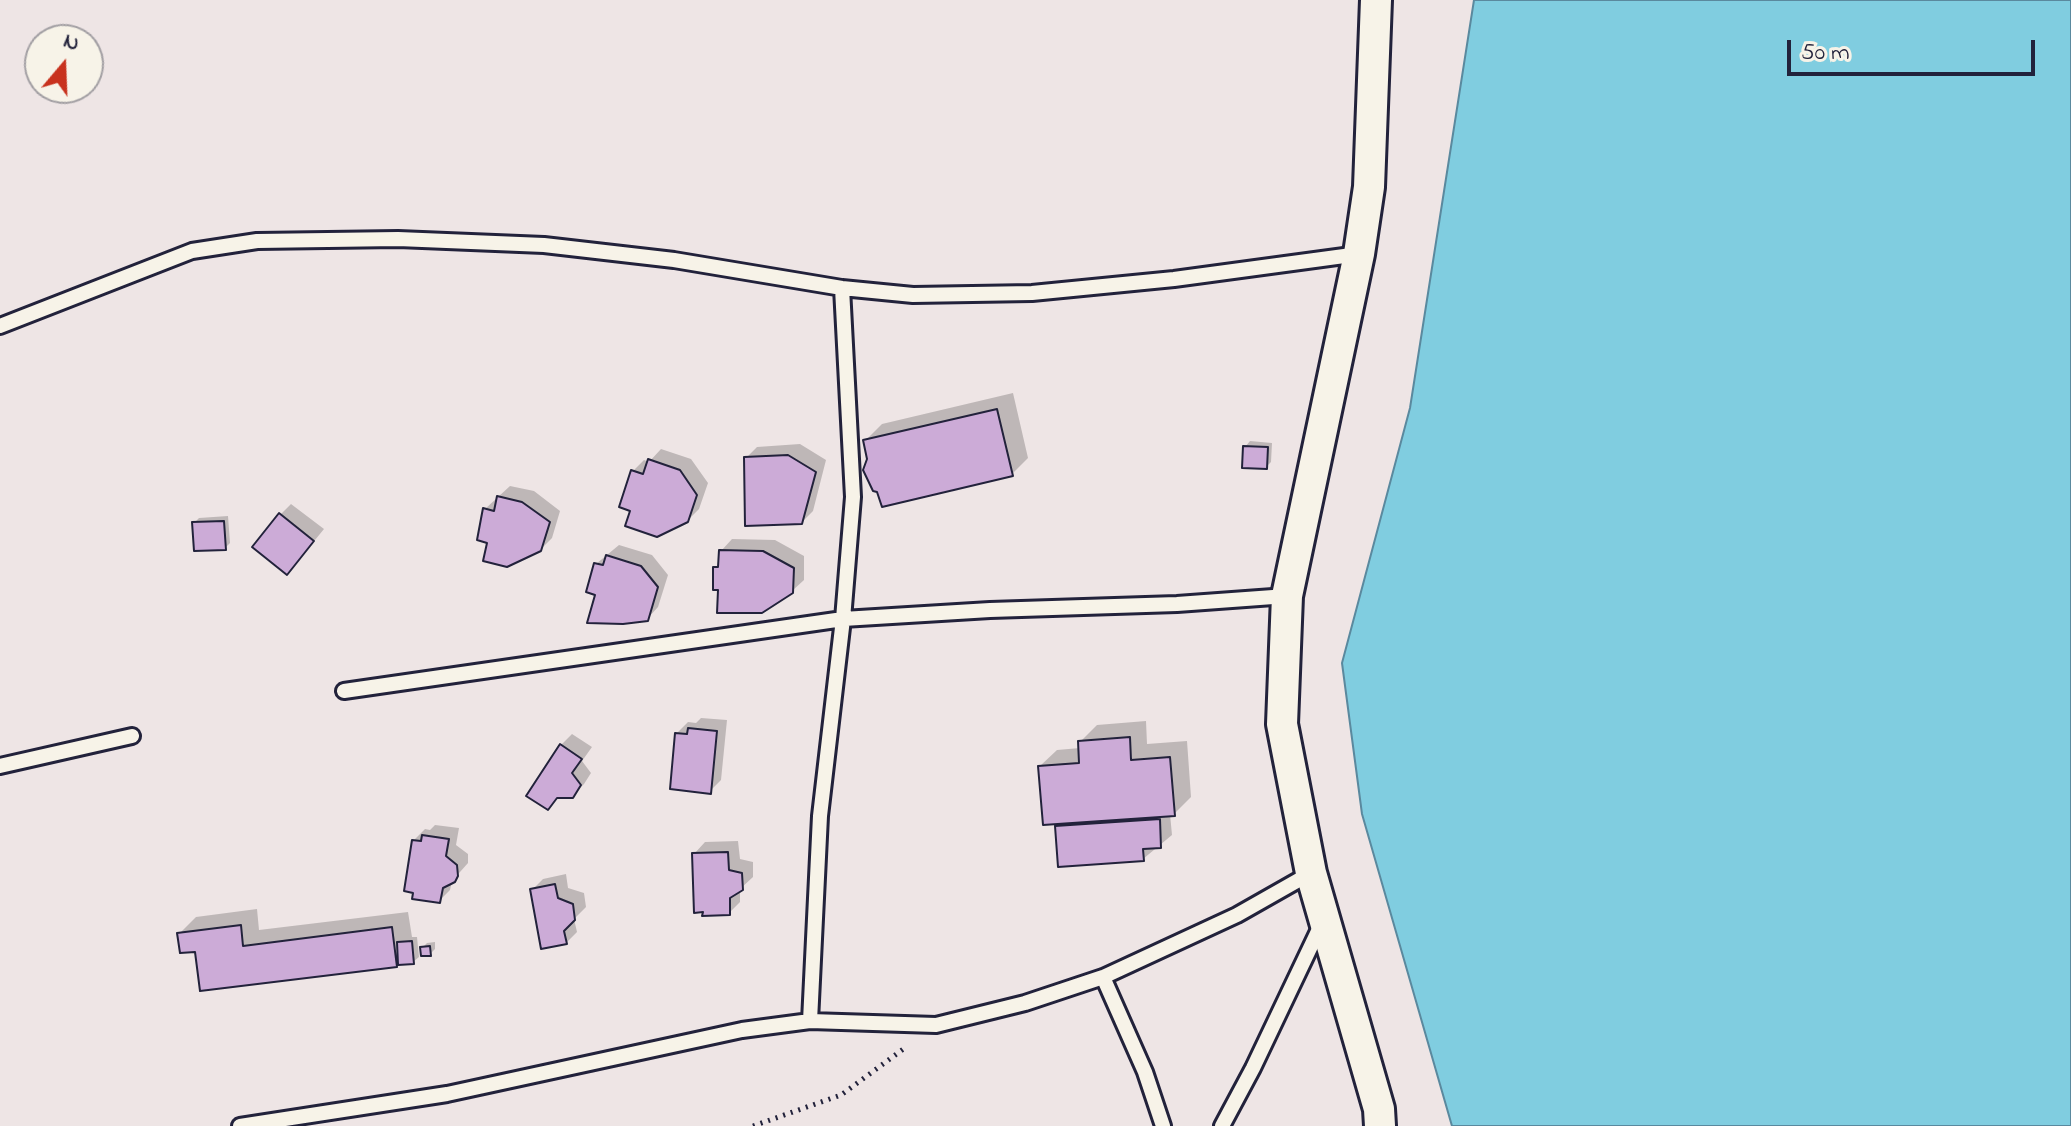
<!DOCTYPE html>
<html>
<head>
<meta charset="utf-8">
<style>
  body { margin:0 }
  #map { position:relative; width:2071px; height:1126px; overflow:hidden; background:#eee5e5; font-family:"Indie Flower",sans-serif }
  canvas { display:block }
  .north { position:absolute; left:24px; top:24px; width:80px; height:80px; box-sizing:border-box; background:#f7f3e8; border:2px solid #a29fa3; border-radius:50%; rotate:19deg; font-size:22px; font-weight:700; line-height:32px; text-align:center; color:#22223b }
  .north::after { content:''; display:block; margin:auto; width:28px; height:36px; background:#c8321e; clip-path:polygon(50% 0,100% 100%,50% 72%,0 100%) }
  .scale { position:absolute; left:1787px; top:40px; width:248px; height:36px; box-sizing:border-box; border:4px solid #22223b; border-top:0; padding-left:10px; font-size:24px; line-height:28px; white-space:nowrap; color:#22223b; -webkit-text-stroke:6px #f7f3e8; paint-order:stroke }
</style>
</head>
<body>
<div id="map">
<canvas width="2071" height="1126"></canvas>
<div class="north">N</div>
<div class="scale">50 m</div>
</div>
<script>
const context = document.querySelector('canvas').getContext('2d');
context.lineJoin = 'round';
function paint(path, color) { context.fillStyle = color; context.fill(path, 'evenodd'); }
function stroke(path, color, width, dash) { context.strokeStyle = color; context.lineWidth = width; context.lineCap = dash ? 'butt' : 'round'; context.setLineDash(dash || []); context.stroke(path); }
const water = new Path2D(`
  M1474,0H2071V1126H1452L1362,814L1342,663L1410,408Z`);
const shadow = new Path2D(`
  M1013,393L1028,458L1012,474L878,490L865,441L882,424Z
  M1250,441L1272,443L1271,462L1266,467L1245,447Z
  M800,444L826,460L813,511L802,522L746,458L757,447Z
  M661,449L691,459L708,483L699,509L687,521L633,509V471L644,460L649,462Z
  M510,486L534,491L560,511L552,538L540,550L489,541L485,509Z
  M291,504L324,529L297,562L280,515Z
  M228,516L230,543L225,548L194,523L199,518Z
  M732,539L775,540L804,556V580L792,591L720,588L715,568L720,563L721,551Z
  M619,545L652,555L668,575L658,607L647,619L597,594L596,564Z
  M701,718L727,720L721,780L710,791L677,733L688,722L696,723Z
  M1146,721L1147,744L1187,741L1191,797L1174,814H1170L1172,835L1143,859L1057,827L1062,821L1040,766L1057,750L1080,748V742L1097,725Z
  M572,734L592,747L582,761L591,773L584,784L572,796H559L548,808L561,745Z
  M435,825L459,828L456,845L468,854V863L452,881L450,890L439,901L414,840L425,829L430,830Z
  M738,841L740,859L753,862V877L740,889V902L729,913L694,854L705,842Z
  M566,874L568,888L584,893L586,907L574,919L577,932L566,943L532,890L543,879Z
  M257,909L259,930L408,912L412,937H417L419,957L413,962L396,965L196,950L179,934L196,917Z
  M435,942V949L430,954L422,948L427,943Z`);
const building = new Path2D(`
  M997,409L1013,476L882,507L877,492L873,491L863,470L867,459L863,440Z
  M1243,446L1268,447L1267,469L1242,468Z
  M788,455L816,472L802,524L745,526L744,457Z
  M648,459L680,470L697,495L688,522L657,537L625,526L630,511L619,507L631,470L643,474Z
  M497,496L522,502L550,522L541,551L507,567L483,561L487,543L477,540L483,508L494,511Z
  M279,513L314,541L287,575L252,547Z
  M224,521L226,550L194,551L192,522Z
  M719,550L763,551L794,568L793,593L762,613H717L718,590H713V567H718Z
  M606,555L641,566L658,587L648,621L623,624L587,623L595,595L586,592L594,563L603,565Z
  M688,728L717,731L711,794L670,789L675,733L687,734Z
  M1130,737L1131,760L1170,757L1175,816L1043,825L1038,766L1079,763L1078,741Z
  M560,744L582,759L572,773L581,785L573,798H557L548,810L526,796Z
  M1160,819L1161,848L1143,849L1144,861L1058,867L1055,826Z
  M422,835L449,839L446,856L457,865L458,876L455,882L443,888L440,903L412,899L413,893L404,891L412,840L421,841Z
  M728,852L729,870L742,873L743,890L730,898V915L702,916L703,912L694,913L692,853Z
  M555,884L558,898L573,904L575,920L564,931L567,944L541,949L530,889Z
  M241,925L243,946L392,927L397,967L200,991L195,952L180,953L177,933Z
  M412,941L414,964L398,965L397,942Z
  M430,946L431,956H421L420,947Z`);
const path = new Path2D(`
  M753,1126L841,1095L906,1047`);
const service = new Path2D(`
  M0,326L192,251L257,241L398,239L544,245L674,260L842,288L913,295L1032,293L1174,279L1359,254
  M344,691L843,619L990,610L1177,604L1287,596
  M0,766L132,736
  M1103,977L1145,1072L1163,1126
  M810,1021L820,816L843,619L853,497L842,288
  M240,1126L447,1094L742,1030L810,1021L936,1025L1025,1003L1103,977L1237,915L1311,873
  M1222,1126L1253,1068L1321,925`);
const minor = new Path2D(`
  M1376,0L1369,187L1359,254L1287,596L1282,724L1311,873L1379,1109L1380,1126`);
paint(water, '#80cde0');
stroke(water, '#5a899e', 2);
paint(shadow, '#0003');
paint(building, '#ccabd7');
stroke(building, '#22223b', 2);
stroke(service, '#22223b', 20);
stroke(minor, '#22223b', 36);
stroke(path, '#22223b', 5, [2, 6]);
stroke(service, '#f7f3e8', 14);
stroke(minor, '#f7f3e8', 30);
</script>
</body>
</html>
